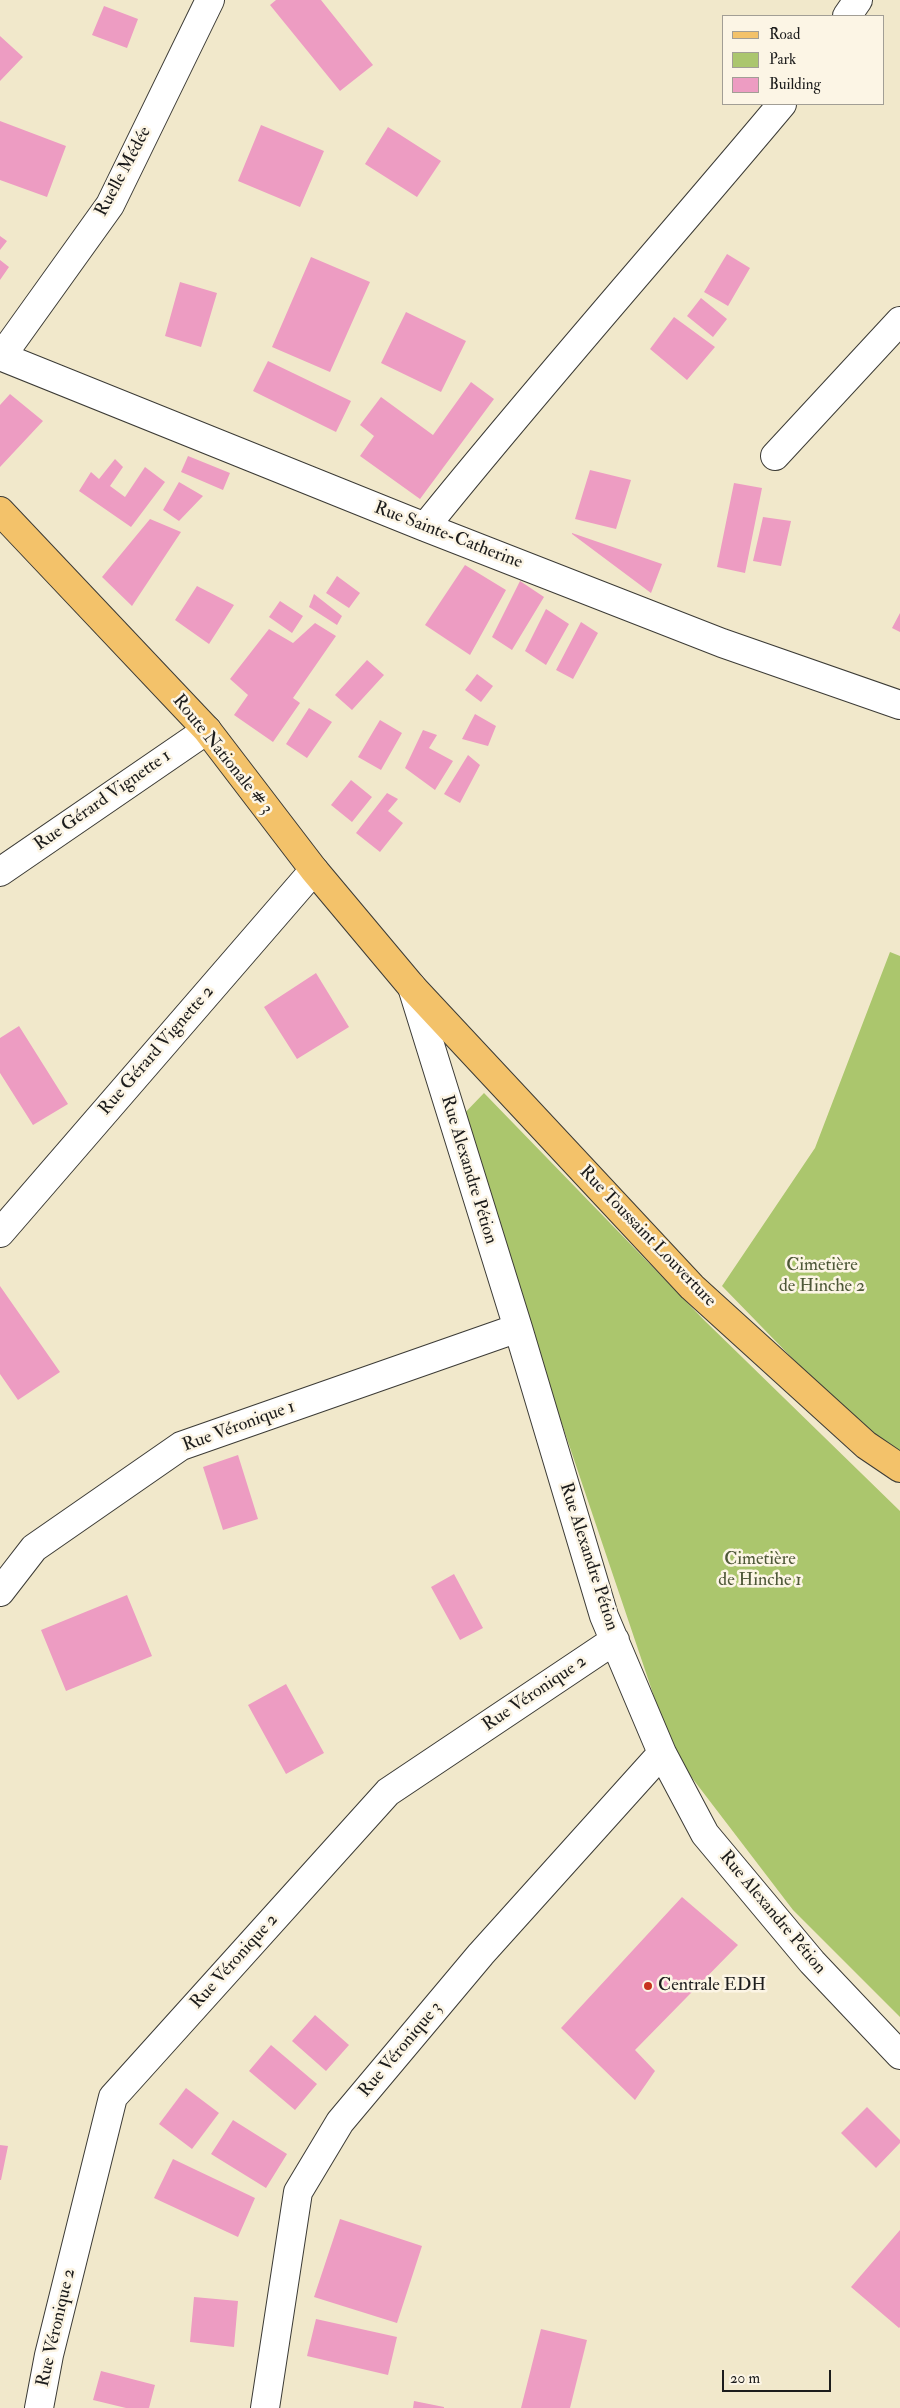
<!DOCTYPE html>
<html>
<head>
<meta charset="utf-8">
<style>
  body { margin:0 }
  #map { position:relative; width:900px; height:2408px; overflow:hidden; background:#f1e8cb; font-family:"IM FELL Double Pica",serif }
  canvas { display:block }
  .legend { position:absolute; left:722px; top:15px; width:162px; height:90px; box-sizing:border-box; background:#fcf5e5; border:1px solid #a29e95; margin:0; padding:6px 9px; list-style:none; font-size:15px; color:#1c1c1c }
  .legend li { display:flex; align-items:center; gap:10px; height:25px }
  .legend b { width:25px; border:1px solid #a29e95 }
  .scale { position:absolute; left:722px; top:2370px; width:109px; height:22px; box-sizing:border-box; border:2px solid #1c1c1c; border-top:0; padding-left:6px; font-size:15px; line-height:18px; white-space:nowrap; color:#1c1c1c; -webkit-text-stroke:4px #fcf5e5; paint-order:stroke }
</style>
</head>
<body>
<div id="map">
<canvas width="900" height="2408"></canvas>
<ul class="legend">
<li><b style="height:6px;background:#f3c26a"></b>Road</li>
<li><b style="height:14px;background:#abc66d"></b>Park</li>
<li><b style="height:14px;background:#ed9cc2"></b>Building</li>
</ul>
<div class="scale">20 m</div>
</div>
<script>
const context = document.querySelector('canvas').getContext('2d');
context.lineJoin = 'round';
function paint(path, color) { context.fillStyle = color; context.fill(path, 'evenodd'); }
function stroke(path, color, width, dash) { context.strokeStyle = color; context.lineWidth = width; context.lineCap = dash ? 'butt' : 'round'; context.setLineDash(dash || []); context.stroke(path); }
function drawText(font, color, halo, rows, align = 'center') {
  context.font = font + ' "IM FELL Double Pica",serif'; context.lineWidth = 5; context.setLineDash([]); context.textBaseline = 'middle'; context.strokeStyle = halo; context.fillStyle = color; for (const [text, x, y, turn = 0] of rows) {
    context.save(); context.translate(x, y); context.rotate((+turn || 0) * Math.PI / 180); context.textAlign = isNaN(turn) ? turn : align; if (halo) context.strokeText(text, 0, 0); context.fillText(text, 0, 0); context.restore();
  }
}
const green = new Path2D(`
  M890,952L900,956V1469L722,1286L815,1148Z
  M484,1093L705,1321L900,1511V2017L793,1910L686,1770L667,1735L459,1119Z`);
const building = new Path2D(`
  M276,0H321L373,65L340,91L270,5Z
  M104,6L138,19L127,48L92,35Z
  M0,36L23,57L0,81Z
  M0,121L66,146L47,197L0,180Z
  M261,125L324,151L300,207L238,181Z
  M388,127L441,161L417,197L365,164Z
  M0,236L7,241L0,250Z
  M727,254L750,268L728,306L704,292Z
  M311,257L370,282L330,372L272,347Z
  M0,260L9,267L0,280Z
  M180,282L217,293L201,347L165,336Z
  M701,298L727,319L713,337L687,316Z
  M406,312L466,341L441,392L381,363Z
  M674,317L715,347L687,380L650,349Z
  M268,361L351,401L336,432L253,391Z
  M471,382L494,399L420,499L360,456L374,436L360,425L381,397L433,435Z
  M10,394L43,421L0,467V405Z
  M188,456L230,473L223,490L181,472Z
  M115,459L123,467L110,486L125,497L145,467L165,482L131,527L79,491L91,472L99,479Z
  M590,470L631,480L616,529L575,519Z
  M179,482L203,496L179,521L163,510Z
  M734,483L762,488L745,573L717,567Z
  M763,517L791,521L781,566L753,561Z
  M150,519L181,532L132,606L102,577Z
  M572,533L662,564L651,593L572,534Z
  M465,565L506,590L470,655L425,625Z
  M337,576L360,593L349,608L326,593Z
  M520,581L544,597L512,650L492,637Z
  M197,586L234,605L209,644L175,620Z
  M314,594L342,616L337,625L309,607Z
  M280,601L303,616L292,633L269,617Z
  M546,609L569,624L546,665L525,651Z
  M900,613V632L892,628Z
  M581,622L598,633L573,679L556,670Z
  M315,623L336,636L293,698L300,703L273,742L234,715L248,695L230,679L269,629L293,643Z
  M367,660L384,675L352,710L335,695Z
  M477,674L493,686L481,702L465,690Z
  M309,708L332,722L307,758L286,744Z
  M475,714L496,726L488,746L462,739Z
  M380,720L402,733L381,770L358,757Z
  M423,730L437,735L429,748L453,761L435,790L405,768Z
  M468,755L480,765L460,803L444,794Z
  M351,780L372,797L352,822L331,805Z
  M387,793L398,799L388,811L403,823L380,852L356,833Z
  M316,973L349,1027L297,1059L264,1007Z
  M19,1026L68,1104L33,1125L0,1073V1038Z
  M0,1286L60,1372L18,1400L0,1374Z
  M238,1455L258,1519L223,1530L203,1467Z
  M454,1574L483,1628L460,1640L431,1587Z
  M127,1595L152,1656L66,1691L41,1630Z
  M286,1684L324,1753L286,1774L248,1705Z
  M682,1897L738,1945L635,2050L655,2071L635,2100L561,2028Z
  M315,2015L349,2045L326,2071L292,2041Z
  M271,2045L317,2084L295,2110L249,2071Z
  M186,2088L219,2113L192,2149L159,2124Z
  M867,2107L900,2140V2143L876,2168L841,2133Z
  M233,2120L287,2154L266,2188L211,2154Z
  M0,2145L8,2146L1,2180H0Z
  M173,2159L255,2198L238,2237L154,2198Z
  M340,2219L422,2246L397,2323L314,2297Z
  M900,2230V2327L899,2328L851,2287Z
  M194,2297L238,2301L234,2347L190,2342Z
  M316,2319L397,2337L388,2375L307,2356Z
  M541,2329L587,2340L570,2408H521Z
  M101,2371L155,2385L149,2408H126L93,2400Z
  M414,2401L444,2407V2408H413Z`);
const minor = new Path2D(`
  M847,16L858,0
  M0,356L425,527L722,643L900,705
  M1,357L110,205L210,0
  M775,456L900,321
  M425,527C541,383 664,245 782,104
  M0,872L207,730
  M412,987L518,1328L604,1616L662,1753L705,1834L812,1962L900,2055
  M0,1233L314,870
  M0,1592L34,1548L181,1446L518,1328
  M39,2408L49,2355L113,2097L388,1792L615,1640
  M265,2408L298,2192L340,2122L481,1954L662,1753`);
const major = new Path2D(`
  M0,511L207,730L314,870L412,987L692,1287L866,1445L900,1468`);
const markers = [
  [648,1986,5,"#c8321e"]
];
const streetNames = [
  ["Ruelle Médée",124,172,-62],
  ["Rue Sainte-Catherine",448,536,21],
  ["Route Nationale # 3",222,755,51],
  ["Rue Gérard Vignette 1",103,801,-35],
  ["Rue Gérard Vignette 2",157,1051,-49],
  ["Rue Alexandre Pétion",468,1170,73],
  ["Rue Toussaint Louverture",647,1237,46],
  ["Rue Véronique 1",239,1427,-20],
  ["Rue Alexandre Pétion",588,1557,72],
  ["Rue Véronique 2",535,1694,-34],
  ["Rue Alexandre Pétion",772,1913,50],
  ["Rue Véronique 2",235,1962,-48],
  ["Rue Véronique 3",401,2050,-50],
  ["Rue Véronique 2",57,2328,-77]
];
const parkNames = [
  ["Cimetière",822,1266],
  ["de Hinche 2",822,1287],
  ["Cimetière",760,1560],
  ["de Hinche 1",760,1581]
];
const poiNames = [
  ["Centrale EDH",658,1986]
];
paint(green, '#abc66d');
paint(building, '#ed9cc2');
stroke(minor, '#3c3b36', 30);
stroke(major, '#3c3b36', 30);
stroke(minor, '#fff', 28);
stroke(major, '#f3c26a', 28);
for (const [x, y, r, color] of markers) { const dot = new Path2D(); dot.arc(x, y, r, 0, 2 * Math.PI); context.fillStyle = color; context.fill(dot); stroke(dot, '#fcf5e5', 2); }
drawText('18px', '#1c1c1c', '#fcf5e5', streetNames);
drawText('18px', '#4e5838', '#fcf5e5', parkNames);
drawText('18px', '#1c1c1c', '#fcf5e5', poiNames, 'left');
</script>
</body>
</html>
